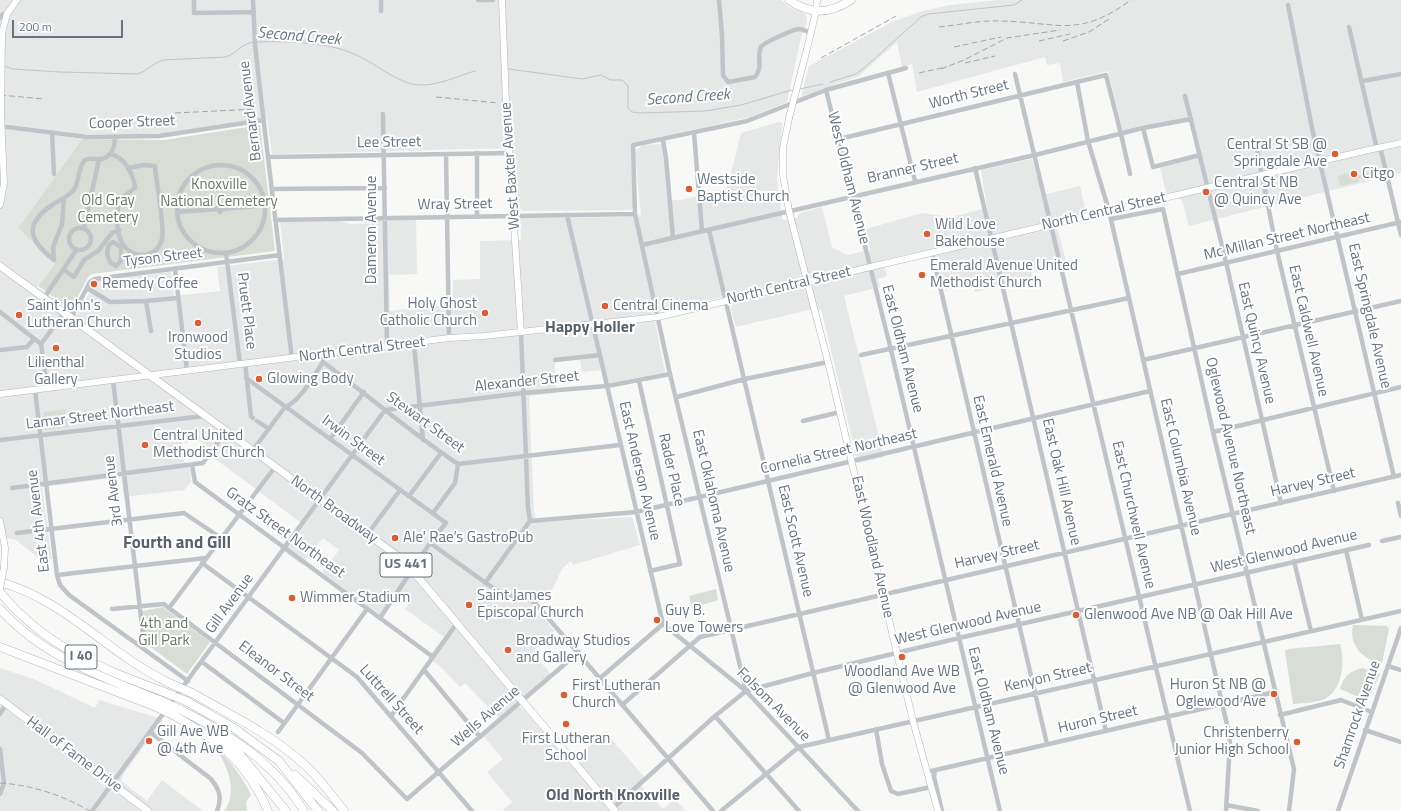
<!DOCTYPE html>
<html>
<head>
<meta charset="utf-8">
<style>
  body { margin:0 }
  #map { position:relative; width:1401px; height:811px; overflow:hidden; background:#f8f8f6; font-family:"Titillium Web",sans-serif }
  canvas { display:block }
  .scale { position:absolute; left:12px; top:20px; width:111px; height:18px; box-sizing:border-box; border:2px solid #657480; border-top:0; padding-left:5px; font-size:12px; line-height:14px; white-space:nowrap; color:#657480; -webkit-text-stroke:3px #fff; paint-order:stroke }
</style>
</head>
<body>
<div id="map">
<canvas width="1401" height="811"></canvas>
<div class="scale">200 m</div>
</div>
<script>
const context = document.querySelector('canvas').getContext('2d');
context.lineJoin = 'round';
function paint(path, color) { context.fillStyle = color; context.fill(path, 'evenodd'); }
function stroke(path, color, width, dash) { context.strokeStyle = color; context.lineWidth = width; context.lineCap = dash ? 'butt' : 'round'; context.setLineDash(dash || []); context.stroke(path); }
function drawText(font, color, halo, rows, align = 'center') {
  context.font = font + ' "Titillium Web",sans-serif'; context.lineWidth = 4; context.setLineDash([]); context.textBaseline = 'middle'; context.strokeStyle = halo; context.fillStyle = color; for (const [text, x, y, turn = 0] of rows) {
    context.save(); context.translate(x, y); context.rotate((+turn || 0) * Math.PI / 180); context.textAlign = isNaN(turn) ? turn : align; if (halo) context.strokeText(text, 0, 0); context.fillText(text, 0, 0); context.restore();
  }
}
const built = new Path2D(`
  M0,0H781L789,7L806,14L807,22L801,37L787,102L750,117L631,143L633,209L631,210L523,211L517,207L513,148L272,154L267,118L160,134L144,135L80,134L0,123Z
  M999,0H1401V173L1189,226L1182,200L1166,192L1160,167L1202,156L1192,118L1123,132L1108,71L1063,82L1060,63L1047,65L1045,57L917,92L912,64L902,67L897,42L859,76L801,97L809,66L892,22L923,11L950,5Z
  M779,122L782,123V126L777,177L782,218L784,220L797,218L800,213L822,207L832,247L847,255L870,250L866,229L922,213L950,217L987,208L981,170L1032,159L1042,195L1080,186L1086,212L1055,220L1066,261L1031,269L1032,278L975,292L973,284L945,290L934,248L883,260L887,276L878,279L880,287L844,296L884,457L858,463L821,309L813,311L809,310L736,327L731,309L733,304L730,295L681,307L653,312L665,372L604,384L601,370L582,372L580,359L555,362L556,393L529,396L534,512L536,522L632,517L640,545L573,565L571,561L562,569L553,588L534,607L555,631L540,643L533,653L551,674L516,704L525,711L570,764L605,732L647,780L641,786L663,809L675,799L686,811H502L512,802L487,772L503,759L481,733L499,718L465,683L460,687L441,667L428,657L444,637L405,609L409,604L395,594L380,615L322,572L339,550L323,538L302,565L280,548L300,522L206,452L201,441L182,443L184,461L190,469L191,482L184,490L124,497L121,477L42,487L52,559L41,560L16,540L0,537V130L8,128L82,139L18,228L55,264L37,287L77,315L96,281L171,272L174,296L220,291L217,267L284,259L280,222L340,221L350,224L378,223V220H416L417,274L389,275L390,311L453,304V280L480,279V241L521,240L520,218L627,217L641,215L635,154L637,149L643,145L665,144L671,200H681L725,189L729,181L741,133Z
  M0,668L34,679L95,708L99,700L155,717L163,721L124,773L121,781L147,801L162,780L203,811H0Z`);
const green = new Path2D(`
  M260,125L275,251L92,274L88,277L71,310L38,286L55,264L18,228L82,139L164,140Z
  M1372,171L1374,178L1372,175L1359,179L1358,182L1340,186L1338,176L1348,173L1350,178Z
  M65,409L68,427L45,430L43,412Z
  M716,589L718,600L692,608L689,596Z
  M163,607L210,642L187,674L145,643L143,611Z
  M1353,625L1387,626L1389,629L1382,663C1364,661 1348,645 1353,625Z
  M1340,644C1345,660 1343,689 1326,698C1317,703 1303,703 1293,704L1285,651L1288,649Z
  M1363,668L1380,674L1369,699L1365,700L1340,689C1343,677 1351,670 1363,668Z
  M214,747C230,759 243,778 251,795L246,802L247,811H224C239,792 227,763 214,747Z`);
const stream = new Path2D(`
  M257,42C285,41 328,42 354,54C374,62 398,84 419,85C438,86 457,76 475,71
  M4,66L13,69L60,72L138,74C147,71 153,63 163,60L226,57C237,53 242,43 254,42
  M509,69L582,79L601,75L611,80H622L628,86V108L632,112L639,113L705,111L741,105L795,89
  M830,82L856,74L864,68L921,17L928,14L1014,5L1022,0
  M800,89L823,84`);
const street = new Path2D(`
  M194,0V13L254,12
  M253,0L255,45L262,107L292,359
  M381,0V11
  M478,0H493
  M719,0L722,35L723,75L728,82L755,77C764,66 756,57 761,47C763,43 794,29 799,29C803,29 808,32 811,33
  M1288,5L1313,133L1394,477
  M0,18L3,14H7
  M1349,27L1376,145L1381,151L1401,235
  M888,73L915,181
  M1015,74L1190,811
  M1363,81L1401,74
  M1077,82L1088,141L1109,211L1228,729L1230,742L1226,811
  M826,90L891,350L1000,811
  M1185,96L1226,262L1281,503
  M383,114L387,346
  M0,126L87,137L159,136L264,120
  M1143,128L1153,167L1200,155
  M52,133L54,174
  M694,133L702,231
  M839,139L1106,75L1121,134L1130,174
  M663,140L666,158L673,238
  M1256,145L1277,251L1334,491
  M110,154C125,157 133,174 135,187C132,193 123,194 120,201C115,213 116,239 126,248C137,260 158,256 162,239C165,227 156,181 155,166L144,165L128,168
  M446,154L449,338
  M269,157L510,153
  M177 209a44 44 0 1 1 88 0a44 44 0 1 1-88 0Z
  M975,168L1106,731
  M272,189L385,188
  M223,209L265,205
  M177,212L218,209L221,206L223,209L220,212L218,209
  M567,215L663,624
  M477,217V153
  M1111,219L1163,209L1213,432L1294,769L1289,811
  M275,220L635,214
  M84,228L99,159
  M69 239a11 11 0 1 1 22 0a11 11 0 1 1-22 0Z
  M709,230L829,740
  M113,242L121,247V261L116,266L110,262L107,253L109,245Z
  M642,245L1035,155L1143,128L1191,119
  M932,252L1047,744
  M226,253L240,364
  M54,259L53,247L62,224L64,199
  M54,260C27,239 24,223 55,203C62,199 67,197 73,191C80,182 77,169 85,160C91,157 95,160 101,159C112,157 115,146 115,137
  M175,269L187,371
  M64,270L74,277L84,260L98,251L112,233L119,230
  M1178,274L1401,222
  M87,288L110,302L146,301L178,298
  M44,298L77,249
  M146,301L151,331
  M0,312L41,344
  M71,318L90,282L95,279L280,255
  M414,344L423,440
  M0,350L27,347L34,339
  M861,355L1129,298
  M555,360L600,355
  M1143,360L1401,301
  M323,362C369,396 411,433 458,464L620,445
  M245,363L251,416L253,418
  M246,378L446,523L430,543L380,618
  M113,380L143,634L138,645
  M639,381L680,564L650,571
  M47,388L41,344L64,313
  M35,390L57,575L60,585L69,595L188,681
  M677,397L745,379L828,362
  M257,421L269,429
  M803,421L840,412
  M1213,432L1401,387
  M330,439L364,392
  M0,440L204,416
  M253,450L285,407C299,403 315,374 323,362V354
  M192,465L195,482L433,657
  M12,488L203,463L226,431
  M409,496L441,453
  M1398,503L1401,516
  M433,513L455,483L458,464
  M530,521L636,512L1150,391
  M17,533L184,513L221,538
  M367,535L400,490
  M1382,541L1401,537
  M430,543L500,593L531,600L537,605L713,811
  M1346,550L1362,620
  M1294,561L1311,631
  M202,563L357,677L472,811
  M57,575L206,558
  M485,583L530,521L528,508L521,332
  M169,608L275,467
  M112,609L164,604L169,608L362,753L407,799L579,652
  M663,624L746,691L858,811
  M202,662L284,723
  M1388,666L1401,670
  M424,670L480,737
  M599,679L663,624
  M746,691L670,374L635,214L633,145L747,121L826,90L906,68
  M622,705L700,637L1401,475
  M0,714L6,704
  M1280,715L1341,700L1372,712
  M391,716L457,623
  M715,716L799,811
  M876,729L882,764L891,791L898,794L931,787
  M1365,730L1401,742
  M150,732L211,779C220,790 222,798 217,811
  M278,732L367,609
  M0,749L4,783L0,794
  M935,770L934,777L942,811
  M927,772L1275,692
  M1226,805L1258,811
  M611,810L715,716L746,691L813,673L959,638L1369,545
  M92,811L385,410L523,393L607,386L670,374
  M721,811L799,747L1401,611
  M1338,811L1401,628`);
const secondary = new Path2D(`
  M502,0L506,103L521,332
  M2,33L7,14L17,0
  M807,49L816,11L817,0
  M789,118L783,148V175L789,211L828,362L913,721L938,811
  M0,205L4,183L1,115
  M0,394L449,338L484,336L658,317L1364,151L1401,143
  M0,521L5,548L4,567`);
const primary = new Path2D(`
  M0,266L399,557L412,570L615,811
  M0,699L148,811`);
const highway = new Path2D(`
  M789,0C810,15 830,14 851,0
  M0,582C64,599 110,655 169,683
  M0,592C45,647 100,668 164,692
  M0,609C42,656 102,677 159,700
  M0,647L154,706
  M192,693C231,715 273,735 306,766C320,779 332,795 344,811
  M186,701L234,728L279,761L318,811
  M179,709C229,734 274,762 304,811
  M175,716C220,742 247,762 268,811
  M215,732L234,747L286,811
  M295,775L333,811`);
const rail = new Path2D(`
  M939,27C959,25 980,20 1000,21C1059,22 1077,39 1131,0
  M1039,41L1070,34
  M1063,41L1089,32L1109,19
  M954,47L1001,37
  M821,58L896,16
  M965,63L995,56
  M941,69L964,60L1007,38L1060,30
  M919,73L946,67
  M0,95L44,99
  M436,97L498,103
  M175,113L256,109
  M0,783C32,785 62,795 90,811`);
const secondaryBridge = new Path2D(`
  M1,115L2,33
  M789,118L807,49
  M0,589L4,567`);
const highwayBridge = new Path2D(`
  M169,683L192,693
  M164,692L186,701
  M159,700L179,709
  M154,706L175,716`);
const markers = [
  [1335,154,4,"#dc5c33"],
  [1354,174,4,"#dc5c33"],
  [689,189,4,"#dc5c33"],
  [1206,192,4,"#dc5c33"],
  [927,234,4,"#dc5c33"],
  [922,275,4,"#dc5c33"],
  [94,284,4,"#dc5c33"],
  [605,306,4,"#dc5c33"],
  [485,313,4,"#dc5c33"],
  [19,315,4,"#dc5c33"],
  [198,323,4,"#dc5c33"],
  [56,348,4,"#dc5c33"],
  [259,379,4,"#dc5c33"],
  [145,445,4,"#dc5c33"],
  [395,538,4,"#dc5c33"],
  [292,598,4,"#dc5c33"],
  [469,605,4,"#dc5c33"],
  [1076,615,4,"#dc5c33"],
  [657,620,4,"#dc5c33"],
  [508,650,4,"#dc5c33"],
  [902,657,4,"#dc5c33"],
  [1274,694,4,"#dc5c33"],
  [564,695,4,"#dc5c33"],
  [566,724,4,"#dc5c33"],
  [149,741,4,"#dc5c33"],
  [1297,742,4,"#dc5c33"]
];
const shields = [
  [406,565,52],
  [81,657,32]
];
const shieldNames = [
  ["US 441",406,565],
  ["I 40",81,657]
];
const streetNames = [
  ["Worth Street",969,95,-14],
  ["Bernard Avenue",251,111,-97],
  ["Cooper Street",132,123,-2],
  ["Lee Street",389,143,-1],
  ["West Baxter Avenue",511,166,-94],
  ["Branner Street",913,169,-13],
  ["West Oldham Avenue",848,178,76],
  ["Wray Street",455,205,-1],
  ["North Central Street",1104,212,-13],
  ["Dameron Avenue",372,230,-90],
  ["Mc Millan Street Northeast",1287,237,-13],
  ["Tyson Street",163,258,-7],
  ["North Central Street",789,286,-13],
  ["Pruett Place",246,311,83],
  ["East Springdale Avenue",1369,316,77],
  ["East Caldwell Avenue",1308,331,77],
  ["East Quincy Avenue",1256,343,77],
  ["East Oldham Avenue",902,349,76],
  ["North Central Street",362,350,-7],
  ["Alexander Street",527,382,-6],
  ["Lamar Street Northeast",100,416,-7],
  ["Stewart Street",425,423,36],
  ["Irwin Street",353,441,36],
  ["Oglewood Avenue Northeast",1230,446,77],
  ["Cornelia Street Northeast",839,452,-13],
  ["East Emerald Avenue",992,461,77],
  ["East Columbia Avenue",1180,467,77],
  ["Rader Place",671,470,77],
  ["East Anderson Avenue",639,471,77],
  ["East Oak Hill Avenue",1061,482,77],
  ["Harvey Street",1313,483,-13],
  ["3rd Avenue",114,491,-97],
  ["East Oklahoma Avenue",713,501,77],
  ["North Broadway",334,510,36],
  ["East Churchwell Avenue",1133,515,77],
  ["East 4th Avenue",39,521,-97],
  ["Gratz Street Northeast",285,533,36],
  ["East Scott Avenue",795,541,77],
  ["East Woodland Avenue",872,547,77],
  ["West Glenwood Avenue",1284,552,-13],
  ["Harvey Street",997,555,-13],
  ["Gill Avenue",230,604,-54],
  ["West Glenwood Avenue",968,624,-13],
  ["Eleanor Street",276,672,37],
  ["Kenyon Street",1048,678,-13],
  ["Luttrell Street",391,700,48],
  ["Folsom Avenue",773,705,45],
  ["East Oldham Avenue",988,711,76],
  ["Shamrock Avenue",1358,715,-71],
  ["Wells Avenue",486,717,-41],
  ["Huron Street",1098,720,-13],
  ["Hall of Fame Drive",74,755,37]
];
const poiNames = [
  ["Central St SB @",1327,145,"right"],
  ["Springdale Ave",1327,162,"right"],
  ["Citgo",1362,174],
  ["Westside",697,180],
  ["Baptist Church",697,197],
  ["Central St NB",1214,183],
  ["@ Quincy Ave",1214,200],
  ["Wild Love",935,225],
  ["Bakehouse",935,242],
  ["Emerald Avenue United",930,266],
  ["Methodist Church",930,283],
  ["Remedy Coffee",102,284],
  ["Holy Ghost",477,304,"right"],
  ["Catholic Church",477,321,"right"],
  ["Saint John's",27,306],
  ["Lutheran Church",27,323],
  ["Central Cinema",613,306],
  ["Ironwood",198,338,"center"],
  ["Studios",198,355,"center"],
  ["Lilienthal",56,363,"center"],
  ["Gallery",56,380,"center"],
  ["Glowing Body",267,379],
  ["Central United",153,436],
  ["Methodist Church",153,453],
  ["Ale' Rae’s GastroPub",403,538],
  ["Saint James",477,596],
  ["Episcopal Church",477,613],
  ["Wimmer Stadium",300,598],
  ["Guy B.",665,611],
  ["Love Towers",665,628],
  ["Glenwood Ave NB @ Oak Hill Ave",1084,615],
  ["Broadway Studios",516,641],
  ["and Gallery",516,658],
  ["Woodland Ave WB",902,672,"center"],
  ["@ Glenwood Ave",902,689,"center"],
  ["Huron St NB @",1266,685,"right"],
  ["Oglewood Ave",1266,702,"right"],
  ["First Lutheran",572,686],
  ["Church",572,703],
  ["Gill Ave WB",157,732],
  ["@ 4th Ave",157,749],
  ["Christenberry",1289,733,"right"],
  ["Junior High School",1289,750,"right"],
  ["First Lutheran",566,739,"center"],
  ["School",566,756,"center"]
];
const parkNames = [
  ["Knoxville",219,185],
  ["National Cemetery",219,202],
  ["Old Gray",108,201],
  ["Cemetery",108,218],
  ["4th and",164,624],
  ["Gill Park",164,641]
];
const waterNames = [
  ["Second Creek",299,37,5],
  ["Second Creek",688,98,-4]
];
const neighbourhoodNames = [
  ["Happy Holler",590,328],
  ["Old North Knoxville",613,796]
];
const quarterNames = [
  ["Fourth and Gill",177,544]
];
paint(built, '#e6e7e7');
paint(green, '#d8ddd5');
stroke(stream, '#bcc5ca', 1);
stroke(secondary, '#b2b8bc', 7);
stroke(primary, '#b3b8bc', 8);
stroke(highway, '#b3b7bb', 9);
stroke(street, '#bfc4c8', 4.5);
stroke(secondary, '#fff', 6);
stroke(primary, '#fff', 7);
stroke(highway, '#fff', 8);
stroke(rail, '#a1a8ad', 1, [6, 3]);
stroke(secondaryBridge, '#b2b8bc', 7, []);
stroke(highwayBridge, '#b3b7bb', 9, []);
stroke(secondaryBridge, '#fff', 6);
stroke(highwayBridge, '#fff', 8);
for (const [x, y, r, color] of markers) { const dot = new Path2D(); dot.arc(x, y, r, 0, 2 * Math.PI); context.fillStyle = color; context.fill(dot); stroke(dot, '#fff', 1.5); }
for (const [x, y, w] of shields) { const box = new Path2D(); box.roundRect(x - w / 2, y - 12, w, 24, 3); context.fillStyle = '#fff'; context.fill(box); stroke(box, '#657480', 1); }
drawText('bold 14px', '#657480', null, shieldNames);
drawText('15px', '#657480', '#fff', streetNames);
drawText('15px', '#657480', '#fff', poiNames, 'left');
drawText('15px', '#677864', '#fff', parkNames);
drawText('italic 16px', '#657981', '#fff', waterNames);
drawText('bold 16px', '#57626b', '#fff', neighbourhoodNames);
drawText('bold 17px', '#57626b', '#fff', quarterNames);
</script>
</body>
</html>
